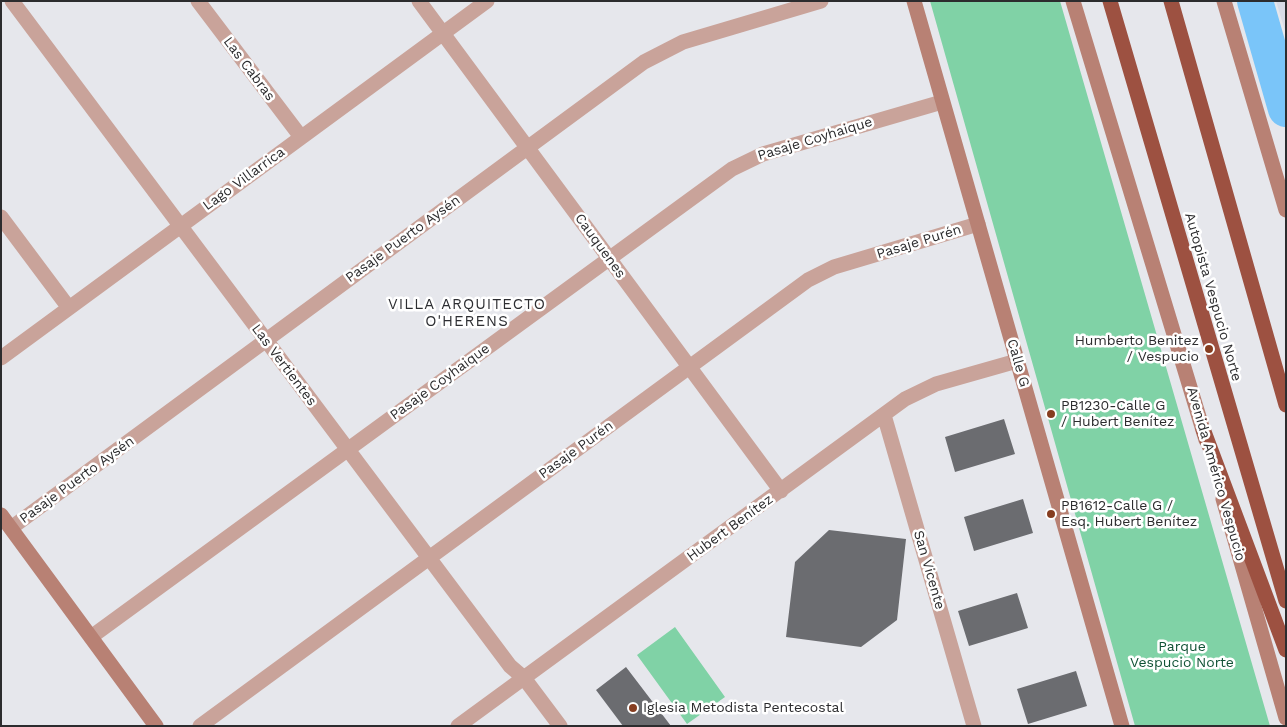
<!DOCTYPE html>
<html>
<head>
<meta charset="utf-8">
<style>
  body { margin:0 }
  #map { position:relative; width:1287px; height:727px; overflow:hidden; background:#e6e7ec; font-family:"Work Sans",sans-serif }
  canvas { display:block }
  .frame { position:absolute; inset:0; border:2px solid #2c2c2e; pointer-events:none }
</style>
</head>
<body>
<div id="map">
<canvas width="1287" height="727"></canvas>
<div class="frame"></div>
</div>
<script>
const context = document.querySelector('canvas').getContext('2d');
context.lineJoin = 'round';
function paint(path, color) { context.fillStyle = color; context.fill(path, 'evenodd'); }
function stroke(path, color, width, dash) { context.strokeStyle = color; context.lineWidth = width; context.lineCap = dash ? 'butt' : 'round'; context.setLineDash(dash || []); context.stroke(path); }
function drawText(font, color, halo, rows, align = 'center') {
  context.font = font + ' "Work Sans",sans-serif'; context.lineWidth = 5; context.setLineDash([]); context.textBaseline = 'middle'; context.strokeStyle = halo; context.fillStyle = color; for (const [text, x, y, turn = 0] of rows) {
    context.save(); context.translate(x, y); context.rotate((+turn || 0) * Math.PI / 180); context.textAlign = isNaN(turn) ? turn : align; if (halo) context.strokeText(text, 0, 0); context.fillText(text, 0, 0); context.restore();
  }
}
const built = new Path2D(`
  M1276,1H1286V34Z`);
const green = new Path2D(`
  M930,1H1060L1270,726H1135Z
  M675,627L725,697L687,724L637,655Z`);
const river = new Path2D(`
  M1255,1L1286,109`);
const building = new Path2D(`
  M1004,419L1015,454L955,472L945,437Z
  M1023,499L1033,533L974,551L964,517Z
  M829,530L906,539L897,620L861,647L786,637L795,562Z
  M1017,593L1028,628L969,646L958,611Z
  M626,667L671,726H623L596,690Z
  M1076,671L1087,706L1028,724L1017,689Z`);
const street = new Path2D(`
  M12,1L510,666L524,678L560,726
  M198,1L301,137
  M419,1L781,491
  M1,217L69,308
  M1,358L487,1
  M884,415L974,726
  M11,528L644,62L683,42L821,1
  M91,637L732,169L763,154L942,102
  M200,726L808,280L834,267L978,224
  M458,726L905,399L936,384L1017,361`);
const secondary = new Path2D(`
  M914,1L1122,726
  M1073,1L1206,440
  M1224,1L1286,210
  M1223,499L1286,718
  M1,515L156,726`);
const highway = new Path2D(`
  M1110,1L1286,601
  M1171,1L1286,405
  M1203,429L1286,650`);
const markers = [
  [1209,349,5,"#863d20"],
  [1051,414,5,"#863d20"],
  [1051,514,5,"#863d20"],
  [633,708,5,"#863d20"]
];
const streetNames = [
  ["Las Cabras",249,69,53],
  ["Pasaje Coyhaique",815,139,-17],
  ["Lago Villarrica",244,179,-36],
  ["Pasaje Puerto Aysén",403,239,-36],
  ["Pasaje Purén",919,242,-17],
  ["Cauquenes",600,246,54],
  ["Autopista Vespucio Norte",1213,297,74],
  ["Calle G",1018,363,74],
  ["Las Vertientes",284,365,53],
  ["Pasaje Coyhaique",440,382,-36],
  ["Pasaje Purén",576,450,-36],
  ["Avenida Américo Vespucio",1216,474,74],
  ["Pasaje Puerto Aysén",77,480,-36],
  ["Hubert Benítez",730,528,-36],
  ["San Vicente",929,570,74]
];
const poiNames = [
  ["Humberto Benitez",1199,341,"right"],
  ["/ Vespucio",1199,357,"right"],
  ["PB1230-Calle G",1061,406],
  ["/ Hubert Benítez",1061,422],
  ["PB1612-Calle G /",1061,506],
  ["Esq. Hubert Benítez",1061,522],
  ["Iglesia Metodista Pentecostal",643,708]
];
const parkNames = [
  ["Parque",1182,647],
  ["Vespucio Norte",1182,663]
];
const neighbourhoodNames = [
  ["VILLA ARQUITECTO",467,305],
  ["O'HERENS",467,322]
];
paint(built, '#d8dbe6');
paint(green, '#80d2a6');
stroke(river, '#7ac5f9', 36);
paint(building, '#6b6c70');
stroke(street, '#c9a39a', 15);
stroke(secondary, '#b88174', 15);
stroke(highway, '#9d5141', 15);
for (const [x, y, r, color] of markers) { const dot = new Path2D(); dot.arc(x, y, r, 0, 2 * Math.PI); context.fillStyle = color; context.fill(dot); stroke(dot, '#fff', 2); }
drawText('14px', '#2c2c2e', '#fff', streetNames);
drawText('14px', '#2c2c2e', '#fff', poiNames, 'left');
drawText('14px', '#105235', '#fff', parkNames);
context.letterSpacing = '1px';
drawText('15px', '#2d2e32', '#fff', neighbourhoodNames);
context.letterSpacing = '0px';
</script>
</body>
</html>
